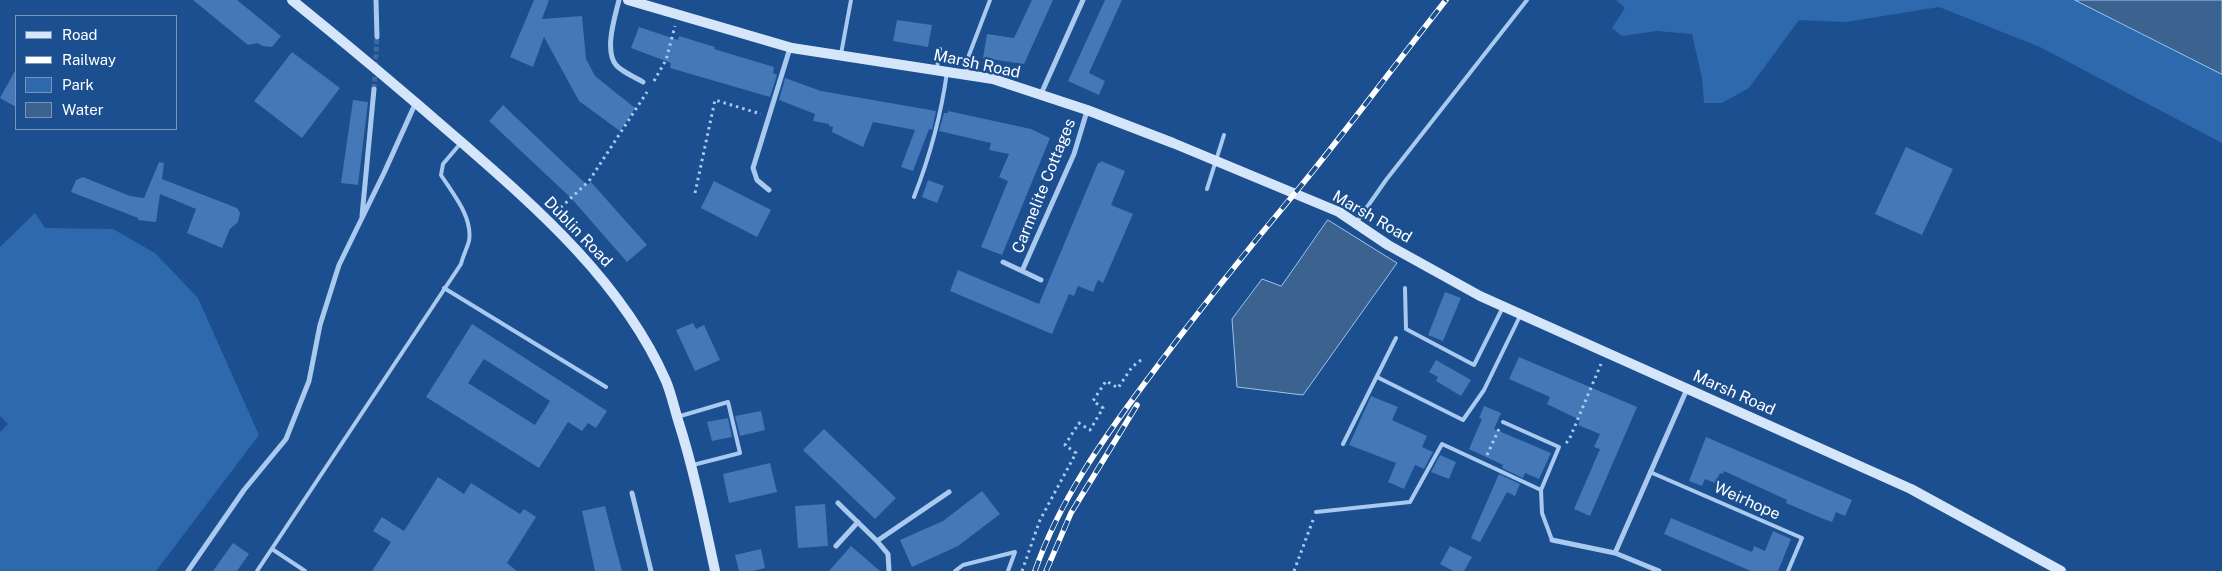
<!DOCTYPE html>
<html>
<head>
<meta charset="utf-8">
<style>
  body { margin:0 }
  #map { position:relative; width:2222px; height:571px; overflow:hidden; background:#1b4f8f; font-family:"Public Sans",sans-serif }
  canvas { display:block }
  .legend { position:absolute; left:15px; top:15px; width:162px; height:115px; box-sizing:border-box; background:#1b4f8f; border:1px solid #7695bc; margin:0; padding:6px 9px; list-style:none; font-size:15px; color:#fff }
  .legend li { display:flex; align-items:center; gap:10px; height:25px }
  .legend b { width:25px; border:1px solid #7695bc }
</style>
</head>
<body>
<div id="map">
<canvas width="2222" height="571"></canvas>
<ul class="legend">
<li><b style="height:6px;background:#d6e6fa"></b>Road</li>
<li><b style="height:6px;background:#fff"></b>Railway</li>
<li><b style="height:14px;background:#2e69ad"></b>Park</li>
<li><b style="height:14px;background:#3c6290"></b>Water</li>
</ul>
</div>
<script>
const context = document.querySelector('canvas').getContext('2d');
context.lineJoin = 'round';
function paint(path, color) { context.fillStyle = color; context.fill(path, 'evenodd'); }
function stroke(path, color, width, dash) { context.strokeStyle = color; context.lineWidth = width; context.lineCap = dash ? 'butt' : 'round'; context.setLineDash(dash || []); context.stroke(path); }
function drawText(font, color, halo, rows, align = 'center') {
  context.font = font + ' "Public Sans",sans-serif'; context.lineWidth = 4.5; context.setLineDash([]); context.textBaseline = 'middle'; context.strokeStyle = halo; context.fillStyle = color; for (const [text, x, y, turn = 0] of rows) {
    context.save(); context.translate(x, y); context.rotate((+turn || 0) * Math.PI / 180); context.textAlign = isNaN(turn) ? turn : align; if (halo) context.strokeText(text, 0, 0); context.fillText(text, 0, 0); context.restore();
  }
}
const green = new Path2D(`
  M1616,0H2075L2222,74V143L2040,47L1939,7L1846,22L1799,20L1749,88L1722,103H1704L1702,78L1692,34L1657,31L1622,36L1612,28L1625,8Z
  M35,213L45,228L113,229L155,253L198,298L259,435L156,571H0V432L8,424L0,416V247Z`);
const water = new Path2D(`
  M2075,0H2222V74Z
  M1328,220L1397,263L1303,395L1237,387L1232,319L1262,279L1281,286Z`);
const building = new Path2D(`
  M193,0H237L281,36L272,47L262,46L258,43L248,45Z
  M534,0H549L542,19L582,16L586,59L595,76L635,108L620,131L579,101L544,37L533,67L510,57Z
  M1032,0H1053L1024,64L983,58L987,34L1014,38Z
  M1105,0H1122L1089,73L1105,81L1099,95L1068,81Z
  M897,20L932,25L928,47L893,41Z
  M639,27L678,40L679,36L715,47L714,49L774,67L773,73L777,75L770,97L670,68L671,63L631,48Z
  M292,52L340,88L302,138L254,101Z
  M16,69V107L0,98Z
  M785,78L821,91L936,111L932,130L929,129L913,171L901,167L915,130L873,122L863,147L832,132L833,127L829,126V124L813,121L815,114L779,100Z
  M353,100L368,102L358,185L341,183Z
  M503,105L587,185L591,182L647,245L627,262L571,198L489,121Z
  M948,111L1031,129L1050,138L1002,255L981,247L1008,181L999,177L1009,154L989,150L991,143L939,131L944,113H948Z
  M1906,147L1953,169L1922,235L1875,214Z
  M1101,161L1125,171L1111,205L1133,214L1103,283L1098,280L1093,292L1078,286L1074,296L1069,294L1052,334L950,291L958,270L1039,304L1098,163H1100Z
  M159,162L164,163L162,179L237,208L240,213L238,222L230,229L222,248L187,233L196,209L160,194L156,222L138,220V218L71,192L76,180L83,177L130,196L144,198Z
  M928,180L944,186L937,203L922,197Z
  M714,181L771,210L757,237L701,208Z
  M1445,292L1461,298L1443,341L1428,335Z
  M693,323L696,329L704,325L720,360L695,371L676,330Z
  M472,324L607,411L596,428L588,423L582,431L568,422L539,468L426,397ZM484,359L550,401L535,425L468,383Z
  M1519,357L1637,407L1590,516L1574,509L1600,449L1594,447L1600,434L1578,425L1580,420L1547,404L1550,397L1509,379Z
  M1436,360L1471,380L1461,396L1436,381L1438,377L1429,372Z
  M1371,396L1398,407L1392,420L1427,436L1422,447L1433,452L1424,469L1415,465L1404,489L1388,482L1396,463L1349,445Z
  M1484,406L1501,413L1494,429L1551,453L1539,479L1525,473L1523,478L1502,468L1503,465L1469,449L1482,419L1479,418Z
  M761,411L765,430L740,436L735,416Z
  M728,418L732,437L712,441L707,422Z
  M824,429L896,498L875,519L803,450Z
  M1706,437L1852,500L1845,516L1836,512L1832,522L1821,518L1786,503L1787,500L1724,471L1723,474L1720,473L1715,483L1705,479L1702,486L1689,481Z
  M1440,455L1456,462L1449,479L1431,472Z
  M770,463L777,492L729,503L723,474Z
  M1499,474L1520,484L1515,496L1507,492L1480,542L1471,538Z
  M438,477L464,494L471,483L520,514L524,509L536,517L507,563L517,571H372L391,542L373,531L382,517L404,531Z
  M982,491L1000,514L958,546L912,567L900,540L943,521Z
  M825,504L828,546L798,548L795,506Z
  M605,506L616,549L622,571H595L582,511Z
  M1671,518L1752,552L1754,546L1765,551L1773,531L1791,539L1778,571H1751L1664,534Z
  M233,543L249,554L237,571H213Z
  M851,546L880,571H829Z
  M1450,546L1472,557L1464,571H1453L1440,564Z
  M761,549L765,568L753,571H739L735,555Z`);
const streetTunnel = new Path2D(`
  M374,89L377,37`);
const path = new Path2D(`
  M654,81L666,60L675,26
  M695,193L715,100L761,114
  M556,212L589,181L647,92
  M1566,443L1569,440L1601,364
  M1487,455L1499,429
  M1022,571L1040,520L1076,453L1065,445L1079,423L1090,430L1103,408L1093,401L1106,381L1118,388L1132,367L1141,360
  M1294,571L1313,520`);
const lane = new Path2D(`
  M841,54L851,0
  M937,68L940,49
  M966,73L969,55L990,0
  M1207,189L1224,135
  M914,197C930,156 941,116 947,72
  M1356,223L1386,180L1527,0
  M444,288L606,387
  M1405,288L1406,329L1474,365L1503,307
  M1377,377L1463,420L1484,390L1520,316
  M677,417L728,402L740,453L693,465
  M1503,422L1559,447L1541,490
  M1343,444L1396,338
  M1650,472L1802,538L1788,571
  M1316,512L1410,502L1442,444L1541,490L1542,513L1552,540
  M272,549L305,571
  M257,571L461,264C463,256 467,248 469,241C473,217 453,194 441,175L443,164L460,144
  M955,571L963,565L1015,552L1008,571`);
const street = new Path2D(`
  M376,0L377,37
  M619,0C615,17 604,50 616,65C622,72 635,77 643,82
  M1041,94L1083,0
  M769,190L757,180L753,168L790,48
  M362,216L374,89
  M1003,262L1041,280
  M1022,271L1074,154L1087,111
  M632,493L651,571
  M838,503L877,541L888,554L889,571
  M1552,540L1615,553L1659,571
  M877,541L949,492
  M836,546L858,522
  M1615,553L1687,389
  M188,571L244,490L286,439L309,381L320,325L339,265L384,173L416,102`);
const secondary = new Path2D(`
  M292,0C349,46 405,93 460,141C538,209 623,283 666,381C671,393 674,407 678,420C694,470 704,520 715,571
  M628,0L792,48L993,79L1087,110L1173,143L1339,212L1388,245L1480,296L1911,489L2061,571`);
const rail = new Path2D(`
  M1035,571C1059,501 1103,439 1147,380C1196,314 1247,250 1300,187C1350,126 1397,62 1446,0
  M1046,571L1071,513L1137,405`);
const streetNames = [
  ["Marsh Road",977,64,12],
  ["Carmelite Cottages",1044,186,-68],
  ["Marsh Road",1372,217,30],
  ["Dublin Road",578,232,46],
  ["Marsh Road",1734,393,24],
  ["Weirhope",1747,501,24]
];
paint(green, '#2e69ad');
paint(water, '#3c6290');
stroke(water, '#9cc4f0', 1);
paint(building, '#4478b7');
stroke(streetTunnel, '#3d69a0', 5, [5, 2.5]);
stroke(path, '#a9c9ee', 3, [2.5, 4]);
stroke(lane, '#a9c9ee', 4);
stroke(street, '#a9c9ee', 5);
stroke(secondary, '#d6e6fa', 10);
stroke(rail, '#fff', 5.5);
stroke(rail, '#1b4f8f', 4, [11]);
drawText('16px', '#fff', '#1b4f8f', streetNames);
</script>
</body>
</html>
